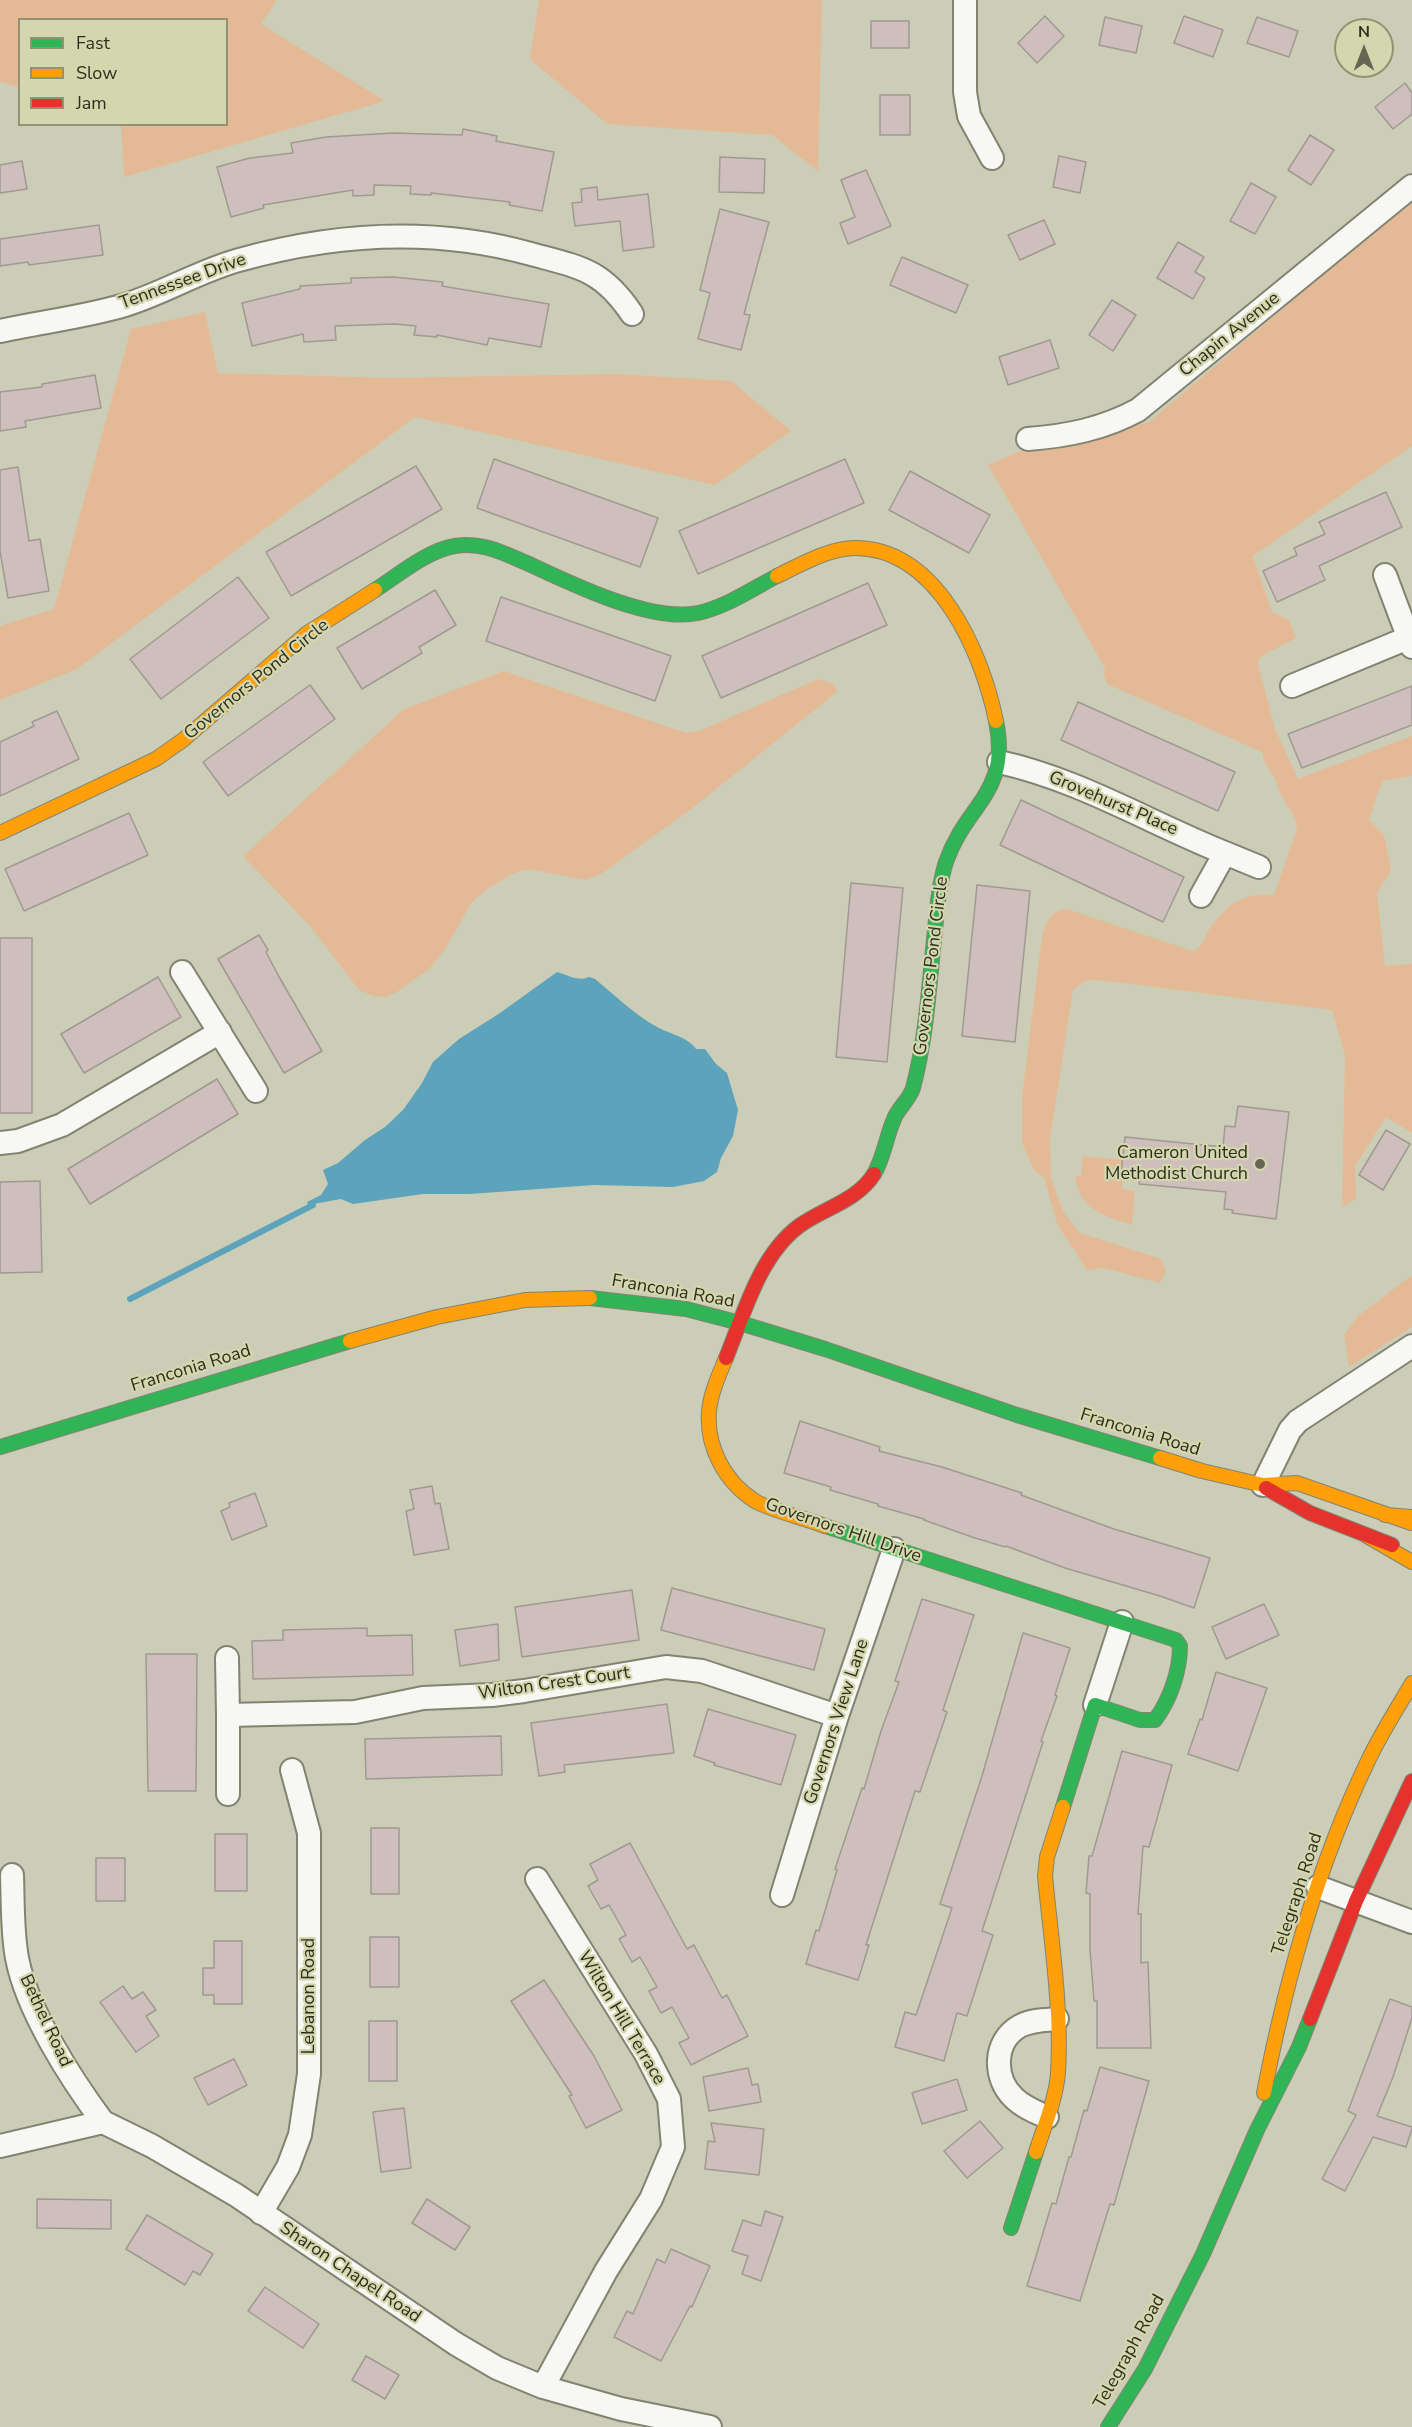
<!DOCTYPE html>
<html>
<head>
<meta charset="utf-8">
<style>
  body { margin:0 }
  #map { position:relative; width:1412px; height:2427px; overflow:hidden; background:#cccdb7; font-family:"Nunito Sans",sans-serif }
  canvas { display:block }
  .legend { position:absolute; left:18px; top:18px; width:210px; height:108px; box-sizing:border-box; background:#d4d7ad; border:2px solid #919474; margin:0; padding:8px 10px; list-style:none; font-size:18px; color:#2d2f1e }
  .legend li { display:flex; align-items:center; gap:12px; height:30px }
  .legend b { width:30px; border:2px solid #919474 }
  .north { position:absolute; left:1334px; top:18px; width:60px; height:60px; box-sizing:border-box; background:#d4d7ad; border:2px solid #919474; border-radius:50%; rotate:0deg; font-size:16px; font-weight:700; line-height:24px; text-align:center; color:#2d2f1e }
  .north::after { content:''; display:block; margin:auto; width:21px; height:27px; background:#656654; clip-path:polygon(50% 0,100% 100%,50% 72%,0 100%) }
</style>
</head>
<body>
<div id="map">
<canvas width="1412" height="2427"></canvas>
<ul class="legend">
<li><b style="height:8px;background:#30b455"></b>Fast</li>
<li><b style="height:8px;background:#ff9f0a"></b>Slow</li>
<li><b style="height:8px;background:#e5322d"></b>Jam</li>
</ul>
<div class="north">N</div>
</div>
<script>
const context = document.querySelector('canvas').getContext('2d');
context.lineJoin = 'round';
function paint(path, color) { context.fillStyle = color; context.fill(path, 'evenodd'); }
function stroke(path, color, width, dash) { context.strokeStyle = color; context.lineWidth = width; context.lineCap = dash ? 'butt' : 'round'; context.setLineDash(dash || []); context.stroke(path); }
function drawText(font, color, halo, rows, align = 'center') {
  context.font = font + ' "Nunito Sans",sans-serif'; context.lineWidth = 4.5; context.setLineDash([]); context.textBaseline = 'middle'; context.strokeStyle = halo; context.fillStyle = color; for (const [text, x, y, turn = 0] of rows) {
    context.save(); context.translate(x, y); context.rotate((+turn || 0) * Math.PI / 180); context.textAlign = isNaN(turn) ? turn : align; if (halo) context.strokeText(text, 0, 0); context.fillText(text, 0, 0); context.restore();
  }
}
const green = new Path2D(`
  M0,0H277L261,24L385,101L124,177L121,125L226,124V20H20L19,87L0,82Z
  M539,0H822L818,171L772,135L607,124L530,59Z
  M1412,199V446L1253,556L1272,612L1289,620L1296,638L1260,657L1258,664L1275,729L1298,779L1412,736V776L1382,781L1369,820L1384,835L1391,870L1377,893L1385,966L1412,964V1133L1386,1117L1355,1166L1356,1199L1342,1207L1345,1055L1332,1010L1108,981L1087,980L1073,990L1050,1139L1051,1178L1063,1211L1080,1233L1161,1259L1166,1271L1160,1283L1104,1268L1087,1270L1057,1224L1044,1177L1034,1170L1022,1143V1097L1042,936C1046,923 1051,909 1067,909L1193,951C1203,946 1202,942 1207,933C1223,907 1242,891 1274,895L1297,829C1295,811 1287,809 1281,795C1278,789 1277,783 1274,777C1269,769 1263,762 1262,752L1107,684L1104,674L1105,668L988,465L1054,437L1148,423Z
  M205,312L218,373L388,378L617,374L731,381L791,431L715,485L415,417L77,669L0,700V626L54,609L131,329Z
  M504,671L686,733L699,731L818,679L834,684L837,692L690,810L601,874L584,880L530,869L517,872L500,881L486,890L472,902L445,949L429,969L397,992L385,997L373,996L359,990L310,926L243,856L404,709Z
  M1083,1156L1123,1160L1122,1189L1135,1191L1132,1225C1103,1215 1079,1210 1075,1176H1081Z
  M1412,1275V1327L1349,1367L1344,1335L1358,1316Z`);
const water = new Path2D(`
  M557,972C568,975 578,982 589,977L595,979C616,996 636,1016 659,1028C671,1034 689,1038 696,1049H705L716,1064L727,1073L738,1110L733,1136L721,1158L717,1172L704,1181L673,1187L594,1185L470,1194H423L353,1204L341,1199L308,1205L307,1202L321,1195L328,1184L323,1170L338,1163L365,1140L385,1127L403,1110L422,1083L433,1062L459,1039L500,1013Z`);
const stream = new Path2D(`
  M130,1299L313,1205`);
const building = new Path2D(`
  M1045,16L1064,36L1037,63L1018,43Z
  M1184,16L1223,30L1213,57L1174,43Z
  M1105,17L1142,26L1136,53L1099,45Z
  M1257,17L1298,31L1289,57L1247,43Z
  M871,21H909V48H871Z
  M1405,83L1412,93V114L1393,129L1375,107Z
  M880,95H910V135H880Z
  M463,129L497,136L496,141L554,152L542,211L509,205L510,202L431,193V195L410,194L411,186L374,185V195L353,196V190L263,205L264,208L231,217L217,167L250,158L293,153L291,143L326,137L393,133L462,135Z
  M1310,135L1334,150L1311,185L1288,170Z
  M1059,156L1086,162L1080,193L1053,187Z
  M720,157L765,159L764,193L719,192Z
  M22,161L27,189L0,193V165Z
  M866,170L891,226L848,244L840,223L855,217L841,180Z
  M1251,183L1276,197L1255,234L1230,221Z
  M597,187L598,200L648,194L654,247L623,251L620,221L575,226L572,203L582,202L581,189Z
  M720,209L769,222L744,314L750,315L741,350L698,339L710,293L700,290Z
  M1044,220L1055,244L1020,260L1008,235Z
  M99,225L103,255L29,265L28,262L0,266V239Z
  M1178,242L1204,257L1195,272L1205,278L1193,299L1157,278Z
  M902,257L968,285L956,313L890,285Z
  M393,277L443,282L442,286L549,304L541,347L489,338L487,345L437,335V337L414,335L416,326L395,324L335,326L336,340L304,342L303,334L252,346L242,303L300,289V286L351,283V278Z
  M1112,300L1136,315L1113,351L1089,335Z
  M1050,340L1059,368L1008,385L999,357Z
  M95,375L101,408L25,421L26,427L0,431V392L42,387V384Z
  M494,459L658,518L640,567L477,508Z
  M845,459L864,503L698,574L679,531Z
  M416,466L442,509L291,596L266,552Z
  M18,467L29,541L40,539L49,591L8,598L0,551V470Z
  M910,471L990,515L969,553L889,510Z
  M1386,492L1402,527L1319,566L1325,580L1277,602L1263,571L1297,555L1294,548L1325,534L1319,522Z
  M238,577L269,618L161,699L130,659Z
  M868,583L887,625L721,698L702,656Z
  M435,590L456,625L419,647L422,653L362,689L337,648Z
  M501,597L671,656L655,701L486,641Z
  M310,685L335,719L228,796L203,762Z
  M1412,686V725L1302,768L1288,734Z
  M1078,702L1235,772L1218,811L1061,740Z
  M57,711L79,759L0,796V742L34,726L32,722Z
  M1021,800L1184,877L1163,922L1000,845Z
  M129,813L148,855L24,911L5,869Z
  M851,883L903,888L887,1062L836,1057Z
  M977,885L1030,891L1015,1042L962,1036Z
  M259,935L268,950L266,952L278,975L322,1051L284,1073L218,959Z
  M0,938H32V1113H0Z
  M158,977L181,1017L84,1073L61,1034Z
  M217,1079L238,1114L90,1204L68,1169Z
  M1238,1106L1289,1112L1276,1219L1232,1213L1233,1210L1224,1209L1226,1192L1139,1184L1140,1178L1137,1176L1121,1174L1125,1137L1223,1147L1225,1126L1235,1127Z
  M1386,1130L1410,1144L1383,1190L1359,1175Z
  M40,1181L42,1272L0,1273V1182Z
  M800,1421L880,1447L879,1451L942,1467L1022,1493L1021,1495L1114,1529L1210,1558L1194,1608L1160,1596L1065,1568L1006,1546L1005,1547L972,1537L924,1520V1519L878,1506V1504L830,1490L831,1487L784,1473Z
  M432,1486L435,1504L440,1503L449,1549L414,1555L406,1511L414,1509L410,1490Z
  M255,1493L267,1526L232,1540L221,1511L230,1507L229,1503Z
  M672,1588L825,1629L814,1670L661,1630Z
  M632,1590L639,1640L522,1657L515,1607Z
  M922,1599L974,1615L943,1710L947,1712L920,1792L915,1791L866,1945H869L858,1980L806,1964L816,1930L819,1931L837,1870L835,1869L862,1788L864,1789L881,1731L899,1682L895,1681Z
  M1264,1604L1279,1635L1226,1659L1212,1627Z
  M498,1624L499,1660L460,1666L455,1630Z
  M367,1628V1636L412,1635L413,1675L253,1679L252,1641L283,1640V1630Z
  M1023,1633L1070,1648L1055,1695L1057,1696L1041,1741L1043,1742L982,1931L993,1935L967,2016L957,2013L944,2061L895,2047L905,2012L916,2015L952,1908L940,1904L982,1776Z
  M146,1654H197L196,1791H148Z
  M1216,1672L1267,1688L1238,1771L1188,1754L1200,1719L1202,1720Z
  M667,1704L674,1753L564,1765L565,1772L539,1776L531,1723Z
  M708,1709L796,1735L781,1785L714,1765L715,1763L694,1756Z
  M501,1736L502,1775L366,1779L365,1739Z
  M1122,1751L1172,1765L1149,1847L1143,1846L1138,1914H1141V1963L1148,1962L1151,2048H1097V2001H1094L1090,1950V1894L1086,1893L1089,1856H1092Z
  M371,1828H399V1894H371Z
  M215,1834H247V1891H215Z
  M630,1843L687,1949L694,1945L722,1998L727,1995L748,2036L691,2065L679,2043L689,2038L672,2007L661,2013L649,1991L657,1987L640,1957L632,1962L619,1939L626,1935L609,1905L601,1909L588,1886L598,1880L590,1864Z
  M96,1858H125V1901H96Z
  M370,1937H399V1987H370Z
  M214,1941H242V2004H214V1995H203V1968H214Z
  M544,1980L594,2056L622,2110L586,2128L569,2096L572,2095L511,2001Z
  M123,1986L132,1999L143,1992L156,2010L146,2016L159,2036L136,2052L100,2002Z
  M1390,1999L1412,2007V2018L1393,2077L1377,2116L1412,2127V2129L1406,2147L1373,2137L1345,2191L1322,2179L1356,2115L1348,2111Z
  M369,2021H397V2081H369Z
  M234,2059L247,2085L208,2105L194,2078Z
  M1100,2067L1149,2081L1114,2205L1110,2204L1080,2301L1027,2286L1052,2203L1056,2204L1069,2157H1071L1084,2110L1087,2111Z
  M748,2068L752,2085L758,2084L761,2102L709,2111L703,2077Z
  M957,2079L967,2110L922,2124L912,2093Z
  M404,2108L411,2168L381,2172L373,2112Z
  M980,2121L1003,2148L967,2178L944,2151Z
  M711,2123L764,2129L759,2175L705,2169L708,2141L715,2142Z
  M37,2199L111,2200V2229L37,2228Z
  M427,2199L470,2227L455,2250L412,2223Z
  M765,2211L783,2217L761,2281L742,2274L748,2256L732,2251L743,2220L761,2226Z
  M147,2215L213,2254L200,2275L193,2271L185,2285L126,2249Z
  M671,2249L710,2266L692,2307L690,2306L661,2361L614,2337L627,2311L633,2314L657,2259L665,2263Z
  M265,2287L319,2324L303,2348L248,2311Z
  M366,2356L399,2375L385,2399L352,2380Z`);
const street = new Path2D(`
  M965,0V92L969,116L992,158
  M0,331C41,322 85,317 125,305C164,293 199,271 239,260C335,233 434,227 531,254C579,267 602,269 632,314
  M1028,439C1067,436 1103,429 1138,410L1412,186
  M1385,575L1412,647
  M1292,686L1408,638
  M999,762C1078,779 1150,823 1225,853L1201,896
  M1225,853L1259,867
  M182,972L256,1091
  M0,1143L18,1141L62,1125L220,1032
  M1263,1485L1290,1430L1298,1421L1412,1346
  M227,1658L228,1715L355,1712L423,1698L492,1695L524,1691L666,1667L702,1671L837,1716
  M1095,1705L1122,1622
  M228,1715V1794
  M12,1875C13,1902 12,1931 17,1958C27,2011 71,2079 103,2122
  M537,1879L646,2054L669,2099L673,2147L651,2199L606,2271L543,2387
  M1318,1887L1412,1922
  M782,1895L837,1716L894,1549
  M1047,2117C1036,2112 1023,2107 1014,2098C993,2078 993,2041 1020,2026C1031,2020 1045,2020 1057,2019
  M0,2146L103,2122L152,2146L236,2195L456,2344L497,2368L543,2387L621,2409L710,2427
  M261,2213L288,2167L300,2135L309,2074V1833L292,1770`);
const fast = new Path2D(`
  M375,590C400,574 426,551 455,546C482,541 505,554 529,564C572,584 651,623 698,613C726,607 752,589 777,576
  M874,1174C884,1157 886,1137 894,1119C898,1108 910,1099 913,1088C926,1039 929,988 934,939C937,913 938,887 946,862C966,804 1011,793 996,721
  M590,1298L686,1309L740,1323L825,1349L1017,1415L1160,1458
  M0,1447L350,1341
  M825,1526L1176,1640L1180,1646C1180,1671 1170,1700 1155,1720H1140L1095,1705L1063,1807
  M1011,2228L1036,2152
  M1108,2427L1145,2369L1203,2254L1257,2130L1299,2047L1310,2019`);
const slow = new Path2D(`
  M777,576C800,565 829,548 855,548C937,548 982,652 996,721
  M0,833L156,759L183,740L306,634L375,590
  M350,1341L437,1317L525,1300L590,1298
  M726,1358C719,1375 711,1392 709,1411C706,1447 725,1482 755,1501C770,1510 807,1519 825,1526
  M1160,1458L1202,1471L1263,1485L1297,1483L1411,1523
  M1385,1515L1412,1517
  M1367,1536L1412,1562
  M1264,2093C1286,1979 1317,1867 1367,1763C1380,1735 1397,1709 1412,1683
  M1036,2152C1044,2127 1056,2099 1058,2073C1062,2010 1051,1939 1045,1876L1047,1857L1063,1807`);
const jam = new Path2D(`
  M726,1358C744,1314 759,1256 799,1226C824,1208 857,1201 874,1174
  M1266,1488L1310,1513L1392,1545
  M1310,2019L1356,1901L1412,1781`);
const markers = [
  [1260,1164,6,"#656654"]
];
const streetNames = [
  ["Tennessee Drive",183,282,-20],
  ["Chapin Avenue",1230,335,-39],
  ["Governors Pond Circle",257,680,-39],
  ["Grovehurst Place",1113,804,23],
  ["Governors Pond Circle",932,966,-83],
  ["Franconia Road",673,1292,10],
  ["Franconia Road",191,1369,-17],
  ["Franconia Road",1140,1433,17],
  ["Governors Hill Drive",843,1531,19],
  ["Wilton Crest Court",554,1684,-8],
  ["Governors View Lane",837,1722,-72],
  ["Telegraph Road",1298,1894,-72],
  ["Lebanon Road",310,1996,-90],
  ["Wilton Hill Terrace",621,2018,59],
  ["Bethel Road",45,2021,65],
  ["Sharon Chapel Road",350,2273,34],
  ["Telegraph Road",1130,2352,-61]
];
const poiNames = [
  ["Cameron United",1248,1154],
  ["Methodist Church",1248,1175]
];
paint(green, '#e4ba96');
paint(water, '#5da3bb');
stroke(stream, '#5da3bb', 6);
paint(building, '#cfbfbc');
stroke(building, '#a09992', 1.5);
stroke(street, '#828371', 26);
stroke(fast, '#828371', 16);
stroke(slow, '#828371', 16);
stroke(jam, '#828371', 16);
stroke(street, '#f7f8f4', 22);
stroke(fast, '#30b455', 14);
stroke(slow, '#ff9f0a', 14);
stroke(jam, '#e5322d', 14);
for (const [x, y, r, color] of markers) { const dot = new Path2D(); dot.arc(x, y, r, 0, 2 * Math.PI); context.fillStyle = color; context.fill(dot); stroke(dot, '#d4d7ad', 2); }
drawText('18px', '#2d2f1e', '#d4d7ad', streetNames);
drawText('18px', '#2d2f1e', '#d4d7ad', poiNames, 'right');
</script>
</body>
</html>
